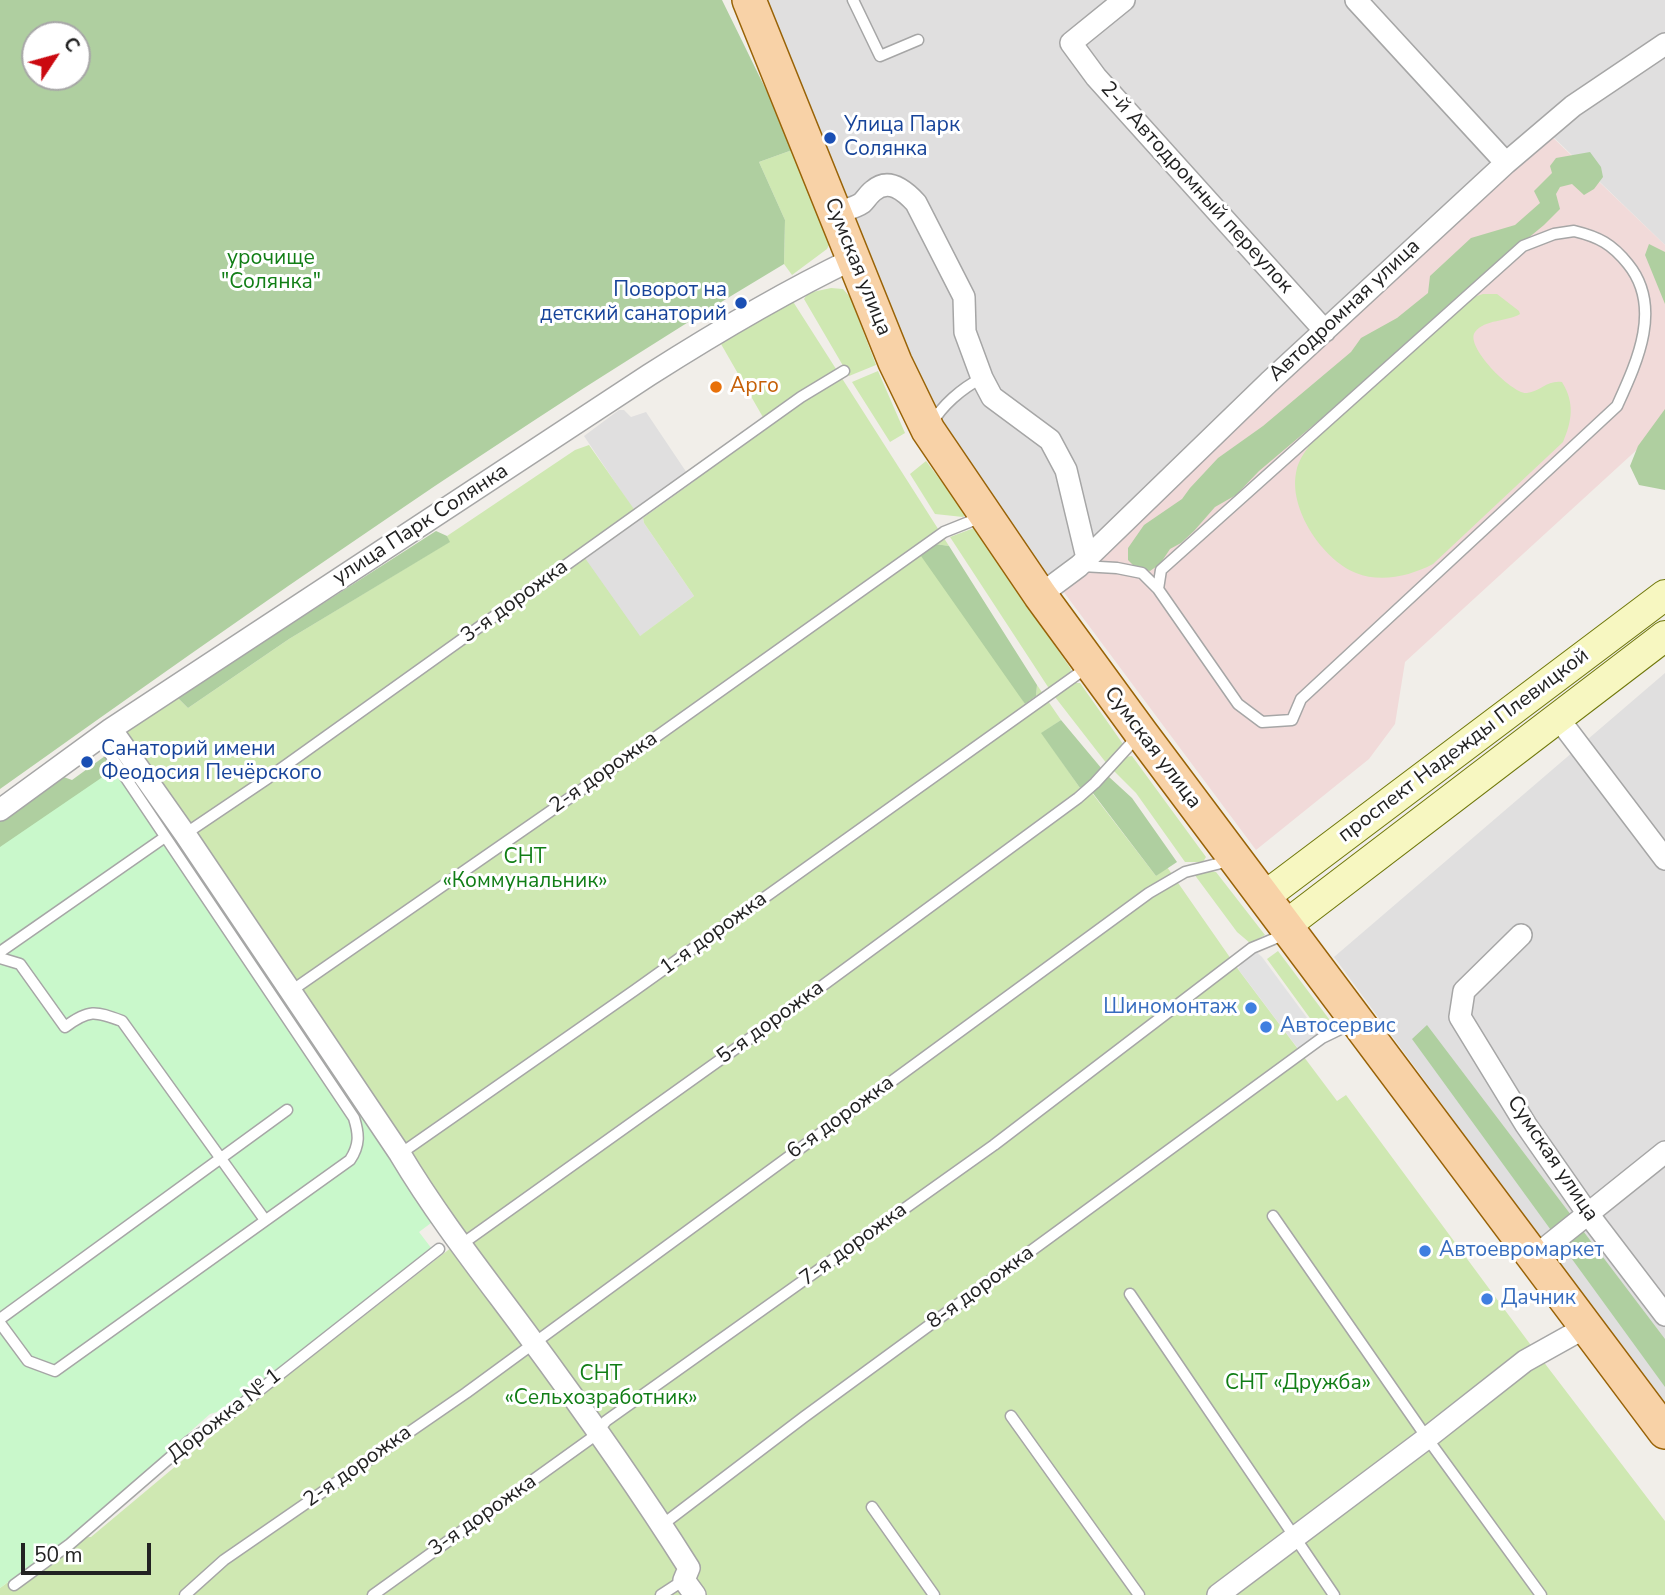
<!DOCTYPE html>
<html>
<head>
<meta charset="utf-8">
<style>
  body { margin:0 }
  #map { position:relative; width:1665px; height:1595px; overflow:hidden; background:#f1eee9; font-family:"Nunito Sans",sans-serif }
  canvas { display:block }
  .north { position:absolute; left:21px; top:21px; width:70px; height:70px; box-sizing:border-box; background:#fff; border:2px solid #a7a7a7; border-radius:50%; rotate:54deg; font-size:19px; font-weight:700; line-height:28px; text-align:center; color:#222 }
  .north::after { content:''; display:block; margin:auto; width:24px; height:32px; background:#cb0910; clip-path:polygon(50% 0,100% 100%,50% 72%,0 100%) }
  .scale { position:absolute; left:21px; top:1543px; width:130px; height:32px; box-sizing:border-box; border:4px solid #222; border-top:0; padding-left:9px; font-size:21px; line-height:24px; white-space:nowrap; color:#222; -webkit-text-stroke:5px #fff; paint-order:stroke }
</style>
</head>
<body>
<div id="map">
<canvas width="1665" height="1595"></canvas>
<div class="north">С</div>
<div class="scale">50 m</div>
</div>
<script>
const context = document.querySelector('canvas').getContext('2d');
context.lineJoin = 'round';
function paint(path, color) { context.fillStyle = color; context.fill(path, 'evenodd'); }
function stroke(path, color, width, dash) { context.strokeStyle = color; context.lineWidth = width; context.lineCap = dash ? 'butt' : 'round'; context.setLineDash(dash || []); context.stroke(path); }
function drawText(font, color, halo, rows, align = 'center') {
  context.font = font + ' "Nunito Sans",sans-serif'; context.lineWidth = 6; context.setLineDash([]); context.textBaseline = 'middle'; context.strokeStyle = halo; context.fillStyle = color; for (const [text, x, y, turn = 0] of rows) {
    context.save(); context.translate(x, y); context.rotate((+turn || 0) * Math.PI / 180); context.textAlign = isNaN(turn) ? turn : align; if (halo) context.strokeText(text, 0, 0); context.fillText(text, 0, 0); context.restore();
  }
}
const residential = new Path2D(`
  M748,0H1665V245L1547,131L1039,590L928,430Z
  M619,410H624L631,417L646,412L693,482L643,518L644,523L694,596L639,637L579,551L635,512L584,436Z
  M1665,673V1408L1334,957Z`);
const commercial = new Path2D(`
  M1546,131L1665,245V424L1405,662L1395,724L1369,759L1256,850L1054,579Z`);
const grass = new Path2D(`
  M795,149L829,245L827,249L792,275L784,264L785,220L759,162Z
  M831,288L843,289L850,297L876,365L849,376L804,299L808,293Z
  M1483,294H1497L1519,311L1520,314C1507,322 1485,319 1475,332C1464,346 1513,395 1527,393C1541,391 1547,380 1562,382C1575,403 1572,421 1563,442L1433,564C1410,576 1381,583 1356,573C1322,559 1289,509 1296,473C1298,458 1309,447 1317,436L1474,297Z
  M792,300L949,546L935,544L1025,704L1036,696L1037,685L1061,720L1042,733L1080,788L1092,781L1108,776L1092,793L1156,876L1167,867L1238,969L1337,1101L1346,1095L1530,1344L1665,1521V1595H0V1588L68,1538L91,1537L232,1419L461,1240L119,738L177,697L188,708L289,639L449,542L447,536L575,450L589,445L636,512L580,551L640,636L694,596L644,523L643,518L693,482L764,419L721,344Z
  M878,371L905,433L890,442L852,382Z
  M926,461L966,514L963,517L935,514L910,474Z
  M974,528L1071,669L1070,676L1050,690L950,537Z
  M1074,683H1080L1123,744L1121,749L1107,764L1055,697Z
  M1132,756L1206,857L1203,862H1185L1136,793L1113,770L1125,757Z
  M1209,871L1216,872L1265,935L1250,943L1237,932L1194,874Z
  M1278,951L1335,1027L1320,1032L1267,959Z`);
const forest = new Path2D(`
  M0,0H722L795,149L759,162L785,220L784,264C514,425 256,607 0,789ZM35,35H77V77H35Z
  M1590,152L1601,167L1603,177L1594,189L1584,195L1572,184L1560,187L1556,194L1560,209L1544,225L1458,296L1342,401L1259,471L1236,495L1215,507L1194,531L1181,543L1170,549L1160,564L1150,571L1135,567L1128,560V548L1144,525L1182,499L1190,488L1218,458L1263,426L1351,352L1361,338L1397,318L1428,293L1430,276L1471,238L1515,225L1540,203L1534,191L1552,173L1550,166L1556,158Z
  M1649,244L1665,252V304L1645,255Z
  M1665,409V490L1639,485L1630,466L1638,446Z
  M436,531L447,536L450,542L289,639L188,708L177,697Z
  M935,544L949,546L1037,685L1036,696L1025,704L921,556Z
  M1061,720L1102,769L1092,781L1080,788L1041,733Z
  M105,756L135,801L0,867V821L61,776L72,780Z
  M1108,776L1132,798L1177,862L1156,876L1092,792Z
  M1427,1025L1665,1339V1387L1412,1039Z`);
const park = new Path2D(`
  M129,759L435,1220L419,1232L432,1249L227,1409L210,1414L84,1526L0,1588V847Z`);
const parking = new Path2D(`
  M1252,948L1262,957L1322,1038L1302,1054L1238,969Z`);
const lane = new Path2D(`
  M853,0L880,56L918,40
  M1574,231C1599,237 1612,244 1628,264C1663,307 1637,362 1617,406L1301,699L1292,720L1262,722L1238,704L1158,589L1161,570L1523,246L1554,234Z
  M931,425C941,406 962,388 982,378
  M1082,566L1117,568L1142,573L1158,589
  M185,834L268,778L801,397L844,371
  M0,952L165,837
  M0,958L20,964L65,1027C89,1009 95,1011 122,1021L265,1220
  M291,991L594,781L944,532L984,516
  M400,1154L635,990L1089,666
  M1273,1216L1427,1438L1541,1595
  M462,1244L773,1022L1078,798L1095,783L1138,736
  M1130,1294L1334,1595
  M0,1319L287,1110
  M0,1323L28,1361L55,1371L350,1160C360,1145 359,1134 354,1118L99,738
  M1011,1416L1139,1595
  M872,1507L934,1595
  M662,1525L804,1417L1322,1038L1353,1023
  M14,1585L70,1544L188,1442L228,1415L439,1249
  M185,1595L224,1560L466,1393L1149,893L1185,872L1229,861
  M373,1595L593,1437L606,1421L994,1145L1252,948L1288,933
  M661,1595L684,1580`);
const street = new Path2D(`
  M1124,0L1071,43L1096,77L1325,331
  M1356,0L1506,163
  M836,213C844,210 855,208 862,203C866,199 869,194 873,191C889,177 905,191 916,203L964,297L965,332L982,378L992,397L1050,440L1066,470L1087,558
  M1040,595L1079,566L1269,382L1506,163L1573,106L1665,44
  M1558,718L1665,859
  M111,729L185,834L400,1154C437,1216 482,1273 525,1331C582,1408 638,1487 689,1568L684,1580L695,1595
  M0,810L111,729L649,375C715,333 782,293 853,259
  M1521,935L1464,991L1460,1017L1526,1125L1588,1214L1665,1315
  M1534,1257L1665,1152
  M1218,1595L1427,1438L1525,1361L1586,1327`);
const secondary = new Path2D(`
  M1264,897L1665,595
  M1285,926L1665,636`);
const primary = new Path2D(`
  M749,0L895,362L928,430L1040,595L1141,733L1665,1432`);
const markers = [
  [830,138,7,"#1a4fb4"],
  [741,303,7,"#1a4fb4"],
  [716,387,7,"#e8710a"],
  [87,762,7,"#1a4fb4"],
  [1251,1008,7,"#3f7fe0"],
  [1266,1027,7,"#3f7fe0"],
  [1425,1251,7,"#3f7fe0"],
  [1487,1299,7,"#3f7fe0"]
];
const transitNames = [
  ["Улица Парк",844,126],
  ["Солянка",844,150],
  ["Поворот на",727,291,"right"],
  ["детский санаторий",727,315,"right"],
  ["Санаторий имени",101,750],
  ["Феодосия Печёрского",101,774]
];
const streetNames = [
  ["2-й Автодромный переулок",1196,188,48],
  ["Сумская улица",857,267,68],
  ["Автодромная улица",1345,311,-43],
  ["улица Парк Солянка",421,525,-33],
  ["3-я дорожка",515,602,-36],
  ["проспект Надежды Плевицкой",1464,746,-37],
  ["Сумская улица",1152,748,53],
  ["2-я дорожка",604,773,-35],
  ["1-я дорожка",714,934,-36],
  ["5-я дорожка",771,1023,-36],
  ["6-я дорожка",841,1118,-36],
  ["Сумская улица",1552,1159,56],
  ["7-я дорожка",854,1245,-36],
  ["8-я дорожка",981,1288,-36],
  ["Дорожка № 1",225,1416,-38],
  ["2-я дорожка",358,1467,-35],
  ["3-я дорожка",483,1516,-35]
];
const parkNames = [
  ["урочище",271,259],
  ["\"Солянка\"",271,283],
  ["СНТ",525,858],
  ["«Коммунальник»",525,882],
  ["СНТ",601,1375],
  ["«Сельхозработник»",601,1399],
  ["СНТ «Дружба»",1298,1384]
];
const foodNames = [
  ["Арго",730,387]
];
const shopNames = [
  ["Шиномонтаж",1237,1008,"right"],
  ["Автосервис",1280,1027],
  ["Автоевромаркет",1439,1251],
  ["Дачник",1501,1299]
];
paint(residential, '#e0dfdf');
paint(commercial, '#f1dad9');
paint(grass, '#cfe8b2');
paint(forest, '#afcfa0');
paint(park, '#c9f8cb');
paint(parking, '#e2e2e2');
stroke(lane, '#a6a6a6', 13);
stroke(street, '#a6a6a6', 24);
stroke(secondary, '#6f770a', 32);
stroke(primary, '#996307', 36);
stroke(lane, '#fff', 10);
stroke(street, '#fff', 21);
stroke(secondary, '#f7f7c1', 30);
stroke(primary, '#f8d2a7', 33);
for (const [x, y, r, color] of markers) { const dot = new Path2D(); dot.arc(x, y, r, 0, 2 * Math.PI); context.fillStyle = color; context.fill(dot); stroke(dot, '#fff', 2.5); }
drawText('21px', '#164399', '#fff', transitNames, 'left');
drawText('21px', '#222', '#fff', streetNames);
drawText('21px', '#117e16', '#fff', parkNames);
drawText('21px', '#c56008', '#fff', foodNames, 'left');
drawText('21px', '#366cbe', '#fff', shopNames, 'left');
</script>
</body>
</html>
